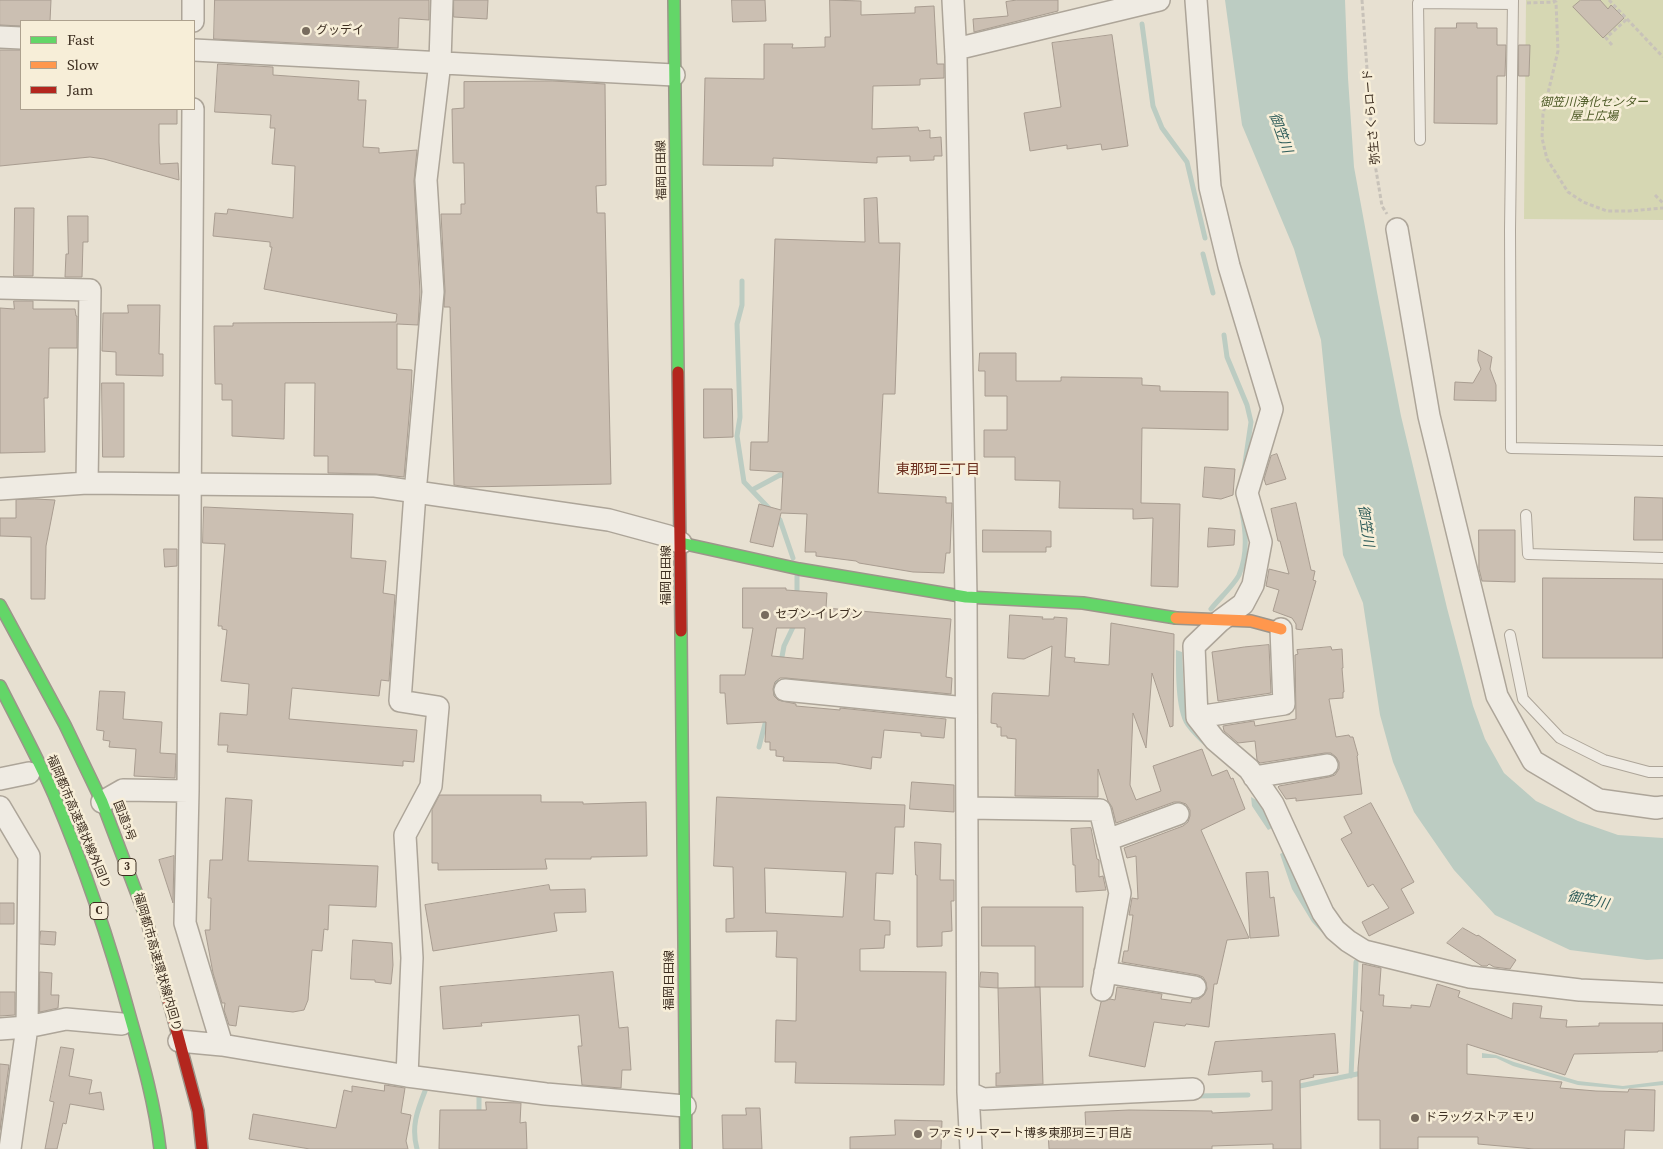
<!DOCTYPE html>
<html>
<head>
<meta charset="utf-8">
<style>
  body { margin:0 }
  #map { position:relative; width:1663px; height:1149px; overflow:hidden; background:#e7e0d1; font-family:"Source Serif 4",serif }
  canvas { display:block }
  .legend { position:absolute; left:20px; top:20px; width:175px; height:90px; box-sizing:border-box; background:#f7eed8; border:1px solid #ada18e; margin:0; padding:6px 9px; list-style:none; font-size:15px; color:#3d2e20 }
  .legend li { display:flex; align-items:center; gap:10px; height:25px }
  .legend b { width:25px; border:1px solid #ada18e }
</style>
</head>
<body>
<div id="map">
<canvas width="1663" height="1149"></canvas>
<ul class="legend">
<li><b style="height:6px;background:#63d668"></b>Fast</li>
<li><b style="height:6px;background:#ff974d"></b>Slow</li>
<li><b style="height:6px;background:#b3261e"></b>Jam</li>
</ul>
</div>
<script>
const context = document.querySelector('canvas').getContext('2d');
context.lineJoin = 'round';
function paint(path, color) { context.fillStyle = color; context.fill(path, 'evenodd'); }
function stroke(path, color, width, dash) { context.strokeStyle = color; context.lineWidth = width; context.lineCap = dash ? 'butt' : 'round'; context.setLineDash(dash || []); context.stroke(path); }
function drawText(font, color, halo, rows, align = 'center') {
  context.font = font + ' "Source Serif 4","Noto Sans JP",serif'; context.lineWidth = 5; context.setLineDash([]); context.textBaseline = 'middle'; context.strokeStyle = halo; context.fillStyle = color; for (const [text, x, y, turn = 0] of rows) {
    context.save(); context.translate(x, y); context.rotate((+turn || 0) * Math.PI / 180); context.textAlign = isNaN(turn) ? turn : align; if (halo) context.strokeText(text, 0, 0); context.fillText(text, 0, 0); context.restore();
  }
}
const green = new Path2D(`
  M1526,0H1663V220L1524,219Z`);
const water = new Path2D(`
  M1225,0H1345L1348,78L1354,167L1377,292L1401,416L1447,608L1473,706L1485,739L1504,773L1536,801L1578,821L1618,835L1663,838V959L1647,960L1570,950L1495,915L1454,870L1414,812L1393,762L1380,715L1363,603L1343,555L1321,340L1294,249L1242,125Z
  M1176,650L1182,652L1184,692L1192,720L1189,725L1226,763C1212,752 1197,741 1186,726C1175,710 1176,670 1176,650Z
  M1251,797L1263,804L1274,827L1268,830L1252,806Z
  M1286,851L1335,939L1331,942L1312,922L1292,889L1280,854Z
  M1482,1053L1496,1055L1514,1062L1578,1081L1623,1086L1663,1081V1085L1623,1089L1578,1085L1513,1066L1496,1058H1482Z`);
const stream = new Path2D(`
  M1142,24L1153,106L1162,128L1187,162L1205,238
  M1203,254L1213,293
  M742,281V305L737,324L740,417L737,436L744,482L780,520L793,558
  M1224,335L1227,357L1247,405L1251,422L1244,470
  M752,490L780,475L787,476
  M797,576V598
  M1211,609C1219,599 1234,585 1239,575C1248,555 1246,532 1242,512
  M781,662L784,646L795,623
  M772,698L777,675
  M759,747L767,716
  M1351,1076L1356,962
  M1295,1087L1362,1073
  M1195,1096L1248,1095
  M479,1116V1096
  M417,1149C411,1127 417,1111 425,1091`);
const building = new Path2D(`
  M0,0H51L50,21H21V26L0,25Z
  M215,0H429V20L399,18L398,48L214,39Z
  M454,0H488L487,19L454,17Z
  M732,0H765L766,21L733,22Z
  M830,0L861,1V15L915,13V7L934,6L937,64H944V78L920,79V85L873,86L872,129L918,127L919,131L930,130V138L941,137L942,156H934V160L910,161V156L877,157V163L773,158V166L703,165L705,78L764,79V44H793L792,48L825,47V37H830Z
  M1017,0H1058V11L974,32L973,19L1008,16L1006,2Z
  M1581,0H1600L1608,9L1611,5L1624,18L1603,38L1573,7Z
  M1457,23H1477V28H1497V45H1506L1505,76H1497V124L1434,123L1435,28H1456Z
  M1112,35L1128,146L1102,150L1101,144L1067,149V145L1030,151L1024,113L1061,107L1052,43Z
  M1519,45H1530L1529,76H1519Z
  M0,50H21V109H177V124H159V142L160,164L178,163L179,180L104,159L90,157L0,166Z
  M218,64L273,67V75L359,81L358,100H366L363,147L379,148V153L417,150L414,181L420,292L418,325L397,324V369L412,370L411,393L404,477L375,474L328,473V456H314L315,383H285L284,439L232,436V400H222V384H215L214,326H233V323L396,322L397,314L264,289L272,247H270V242L213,236L215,213L227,214L228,209L293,218L295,166L272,164L275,128H270L271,115L215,112Z
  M553,81L605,84L606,185L596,186L597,213H605L611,484L468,487L454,485L450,307H444L445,291L441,214H461V204H465L464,163H453L452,109L464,108V82Z
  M877,198L879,243H900L895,394H883L878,493L946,497V503H952L950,553H946L944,573L913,572L859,563L856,561L816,556V552H805L807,514L781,513L773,547L750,542L759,504L781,510L783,472L750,470L751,442H768L775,239L865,242L864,199Z
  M15,208H34L33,276H14Z
  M68,216H88V242H83L82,277H65L66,254H68Z
  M14,301H33V309H75L76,316H77V348H49L48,398H44L45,452L0,453V308L14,309Z
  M128,305H160L159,354H163V376L116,375V352L102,351L103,313H128Z
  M1479,350L1492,357L1490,369L1496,385V401L1454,400L1455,382L1473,383L1481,369L1478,361Z
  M980,353H1016V381H1061V377L1142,378V385L1160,386V391L1228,392V430L1142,428L1141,503L1180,504L1178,587L1151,586L1153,518L1133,519V509L1059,508L1060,481L1015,480V457H984V430H1007V396H985V371H979Z
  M102,383H124V457H103Z
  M704,389H732L733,437L704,438Z
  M1277,454L1286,479L1266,485L1264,479L1271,456Z
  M1205,467L1235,469L1233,495L1221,499L1203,497Z
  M1635,497L1663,498V540H1634Z
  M35,499L55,500L46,546L45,599H31V537L0,536V518H16V500Z
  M1296,503L1311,570L1315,571L1313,580L1316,581L1302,630L1296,629V624L1292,618L1273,611L1279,590L1266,586L1269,569L1289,574L1280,541H1278L1271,509Z
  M204,507L353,514L351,558L386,561L383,593L395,595L389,681L381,680L379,696L292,688L289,719L417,730L414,762L403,761V766L227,752L228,745H218L220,713L247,715L249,684L221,681L227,630L222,629V626H218L225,544L203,543Z
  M1209,528L1235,530L1234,545L1208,547Z
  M983,530L1051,531V547H1046V552H983Z
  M1479,530H1515V582L1482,581L1479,569Z
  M164,549H177V566L165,567Z
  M1543,578L1663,579V658H1543Z
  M743,588H786V590L827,593L826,608L951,619L946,677L952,678L951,694L786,678H780L775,682L773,689L774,696L778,700L796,704V706L840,710V708L946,719L944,738L921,736V733L884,730L881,758L872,757L871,769L836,763L783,761L784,757L776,756V750H770V742H765L766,722L727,724L725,693H720V675H745L753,628H743ZM777,628H805L803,659L772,656Z
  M1010,615L1043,617L1042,619H1054V617L1067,618L1065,657L1075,658L1074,662L1109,665L1111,623L1174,634L1173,726L1170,727L1152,673L1146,748L1133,713L1130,785L1136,800L1161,791L1153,766L1202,749L1212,776L1227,770L1231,779L1233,778L1245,809L1201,830L1249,938L1227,940L1217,984H1214L1209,1027L1186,1024L1185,1026L1154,1022L1145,1067L1089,1056L1101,1002L1110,999L1115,1000L1117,987L1162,994L1161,999L1191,1003L1192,999H1199L1204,995L1207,989L1206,982L1203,977L1198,975L1122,962L1124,951H1128L1133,915H1129L1132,898L1138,899L1136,856L1127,858L1124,848L1183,826L1188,822L1190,816V810L1186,804L1180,802H1174L1116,823L1112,807L1108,801L1098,769V797L1015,796L1016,739L1007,738V736H1001V727H997V724L991,723L992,695L993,693L1049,696L1052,646L1024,659L1008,658Z
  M1269,645L1271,693L1218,701L1212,652L1244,647Z
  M1331,647L1332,650L1342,649L1343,668H1342L1344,692H1343V698L1329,699L1336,737L1349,735L1350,737H1353L1358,755L1357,756L1362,794L1296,801V798L1286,799L1278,787L1279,786L1329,777L1335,775L1339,769V762L1336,757L1331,753H1325L1260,763L1257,760L1255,741L1238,743L1224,731L1223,726L1254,721L1255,726L1296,719L1295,655L1298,654L1297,650Z
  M100,691L125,692L123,719L162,722L160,753L176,754L175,778L134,776L136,749L109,747L110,741L103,740L104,731L97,730Z
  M912,782L954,785V812L910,809Z
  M440,795H541V802H583V804L646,802L647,856L591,857V859H545L547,869L438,870V863H432V810Z
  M717,797L905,805L904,827H895L893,874L876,873L874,920L890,921V935H885L884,948L860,949V971L946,972L944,1085L795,1083L796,1062H775L776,1020L796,1021L797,958L776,957L777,931L726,932V919L734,918L733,867L714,866ZM765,868L846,872L843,917L766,913Z
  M226,798L252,800L248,861L378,866L376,907L329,905L328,930L324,929L322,951L312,950L308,1000L304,1010L293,1012L239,1006L236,1026L229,1025L224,1010L225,1003H222L213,973L205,930H210L211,898H208L210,860H222Z
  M1371,803L1414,882L1401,889L1414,913L1369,936L1362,922L1389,908L1373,884L1368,887L1341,839L1352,833L1344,817Z
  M1091,828L1097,859L1099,860V877L1103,876L1106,890L1076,892L1075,865H1073L1071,829Z
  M915,842L941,844L940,880H954V901H951L952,931L942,932V946L917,947V875H916Z
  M174,856L173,903L159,860Z
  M1268,872L1270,898L1274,897L1279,936L1250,938L1246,873Z
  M549,885L550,890L585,889L586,912L554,913L557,931L433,951L425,905Z
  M0,903H14V924H0Z
  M982,907H1083V987H1035V946H982Z
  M1463,928L1477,936L1478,935L1516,960L1510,969L1494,967L1489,964L1487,966H1482L1447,943Z
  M41,931L56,932L55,945L40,944Z
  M353,940L392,943L393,965L391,984L375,982V980L351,979Z
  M1363,964L1381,968L1379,995H1384L1383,1006L1411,1008V1005L1430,1007L1437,984L1460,991L1458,997L1512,1019L1513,1003L1542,1006L1540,1018L1567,1020L1566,1027L1599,1026V1023H1663V1051H1658V1052L1574,1054L1565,1075L1467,1044V1074L1562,1082L1560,1088L1596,1091L1628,1092L1629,1089L1655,1090L1654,1131L1625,1130L1624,1149H1534L1478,1144V1137H1418V1149H1380V1120H1358V1068L1363,1011H1361Z
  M40,972L52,973L51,995H59L58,1008L40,1012Z
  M613,972L619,1028L628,1027L631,1070H622L621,1088L582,1085L578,1046H582L579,1015L481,1023L482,1026L443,1029L440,987Z
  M981,972L998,973V988L1040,987L1043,1084L996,1086V1073H1000L998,988L980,987Z
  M0,992H15V1015L0,1016Z
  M1335,1034L1338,1073L1313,1075L1314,1077L1300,1080L1301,1149H1273V1144L1212,1146V1149H1049L1048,1132L1086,1131L1085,1112L1129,1110L1212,1111V1113L1272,1110V1081L1262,1082V1071L1208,1075L1215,1042Z
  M61,1047L74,1049L69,1076L92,1080L89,1094L101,1092L104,1110L70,1104L66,1124L63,1123L57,1149H45L54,1102L50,1101Z
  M0,1064L9,1065L0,1130Z
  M385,1085L405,1088L401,1113L411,1115L406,1141L408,1149H310L249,1139L253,1114L336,1128L344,1090L352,1092V1086L384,1091Z
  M486,1102L521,1103L520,1123L526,1122L527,1149H439L440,1110H486Z
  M746,1108H760L762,1149H723L722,1115H746Z
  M895,1120L942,1121L941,1149H850V1137L895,1135Z`);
const path = new Path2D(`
  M1362,0L1373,152L1382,206L1387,214
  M1553,0L1556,2L1558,51L1543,114L1542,138L1547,159L1568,192L1583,202L1607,211H1629L1663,208
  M1609,0L1663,57
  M1527,3L1555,2
  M1612,45L1606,38L1627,19
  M1655,195L1663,203`);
const lane = new Path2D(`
  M1513,0L1510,230L1511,448L1663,451
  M1420,140L1418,3L1513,4
  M1526,515L1528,554L1663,558
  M1510,635L1523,699L1560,738L1604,760L1649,772H1663`);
const street = new Path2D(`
  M193,0V21
  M953,0L956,56L966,597L968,1092L971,1149
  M1196,0L1210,187L1229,266L1272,409L1247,493L1261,542L1253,585L1243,604L1220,621L1194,646L1197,717L1215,740L1249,769L1273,804L1323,913L1335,930L1348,941L1364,951L1470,977L1580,990L1663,994
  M0,37L21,38
  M956,49L1159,0
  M194,50L674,75
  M193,109L188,791L185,923L222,1045L407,1076L546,1094L685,1106
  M1397,229L1429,416L1497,696L1533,761L1599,800L1656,808L1663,807
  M0,288L90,290L87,483
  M0,489L87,483L375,486L609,520L668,536L681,543
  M785,690L966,708
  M1197,717L1284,704L1281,629
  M1254,777L1327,765
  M0,779L29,773
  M102,802L123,790L188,791
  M0,807L29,856L27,1027L10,1149
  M967,808L1100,810L1120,893L1102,990
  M1107,840L1178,814
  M1105,972L1195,987
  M0,1029L27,1027L66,1019L122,1024
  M179,1041L222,1045
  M407,1076L412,958L405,835L431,786L438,707L400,701L415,493L433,292L426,180L440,62L442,0
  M968,1092L983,1099L1193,1089`);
const fast = new Path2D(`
  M674,0L678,372
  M681,543L799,569L966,597L1083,603L1176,618
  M0,605L65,725L102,802L146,918L166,991
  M681,631L686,1149
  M0,686C18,722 38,758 54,795C85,868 110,943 131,1020C143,1062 155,1105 160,1149`);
const slow = new Path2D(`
  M1176,618L1251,621L1281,629`);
const jam = new Path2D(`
  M678,372L681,631
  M166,991L198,1111L202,1149`);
const markers = [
  [306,31,5,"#786c5e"],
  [765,615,5,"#786c5e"],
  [1415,1118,5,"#786c5e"],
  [918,1134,5,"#786c5e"]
];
const shields = [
  [127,867,18],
  [99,911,18]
];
const shieldNames = [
  ["3",127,867],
  ["C",99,911]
];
const poiNames = [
  ["グッデイ",316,31],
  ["セブン-イレブン",775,615],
  ["ドラッグストア モリ",1425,1118],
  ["ファミリーマート博多東那珂三丁目店",928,1134]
];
const parkNames = [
  ["御笠川浄化センター",1594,103],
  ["屋上広場",1594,117]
];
const streetNames = [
  ["弥生さくらロード",1372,117,-95],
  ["福岡日田線",662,170,-91],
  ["福岡日田線",667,575,-90],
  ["国道3号",124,821,69],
  ["福岡都市高速環状線外回り",78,822,67],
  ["福岡都市高速環状線内回り",157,962,74],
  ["福岡日田線",670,980,-90]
];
const waterNames = [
  ["御笠川",1280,133,70],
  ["御笠川",1365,526,82],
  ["御笠川",1588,901,12]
];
const neighbourhoodNames = [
  ["東那珂三丁目",938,470]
];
paint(green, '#d6d7b3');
paint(water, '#bcccc2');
stroke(stream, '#bcccc2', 5);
paint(building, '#cbbfb2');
stroke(building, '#a89c90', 1);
stroke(lane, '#ada599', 12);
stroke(street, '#ada599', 24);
stroke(fast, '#9c958a', 14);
stroke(slow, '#9c958a', 14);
stroke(jam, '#9c958a', 14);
stroke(path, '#c8c2b9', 3, [4, 2.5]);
stroke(lane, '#efebe3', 10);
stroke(street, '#efebe3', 21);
stroke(fast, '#63d668', 11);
stroke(slow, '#ff974d', 11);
stroke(jam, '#b3261e', 11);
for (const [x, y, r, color] of markers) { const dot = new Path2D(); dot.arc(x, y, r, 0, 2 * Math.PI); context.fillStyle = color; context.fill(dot); stroke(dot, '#f7eed8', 2); }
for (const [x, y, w] of shields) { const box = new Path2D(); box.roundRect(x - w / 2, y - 8.5, w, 17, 4); context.fillStyle = '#f7eed8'; context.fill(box); stroke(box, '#3d2e20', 1); }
drawText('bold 11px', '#3d2e20', null, shieldNames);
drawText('12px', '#3d2e20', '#f7eed8', poiNames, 'left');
drawText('italic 12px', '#4d5a26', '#f7eed8', parkNames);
drawText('12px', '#3d2e20', '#f7eed8', streetNames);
drawText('italic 14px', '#2f5d5a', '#f7eed8', waterNames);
drawText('14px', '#6b2e1e', '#f7eed8', neighbourhoodNames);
</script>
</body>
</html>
